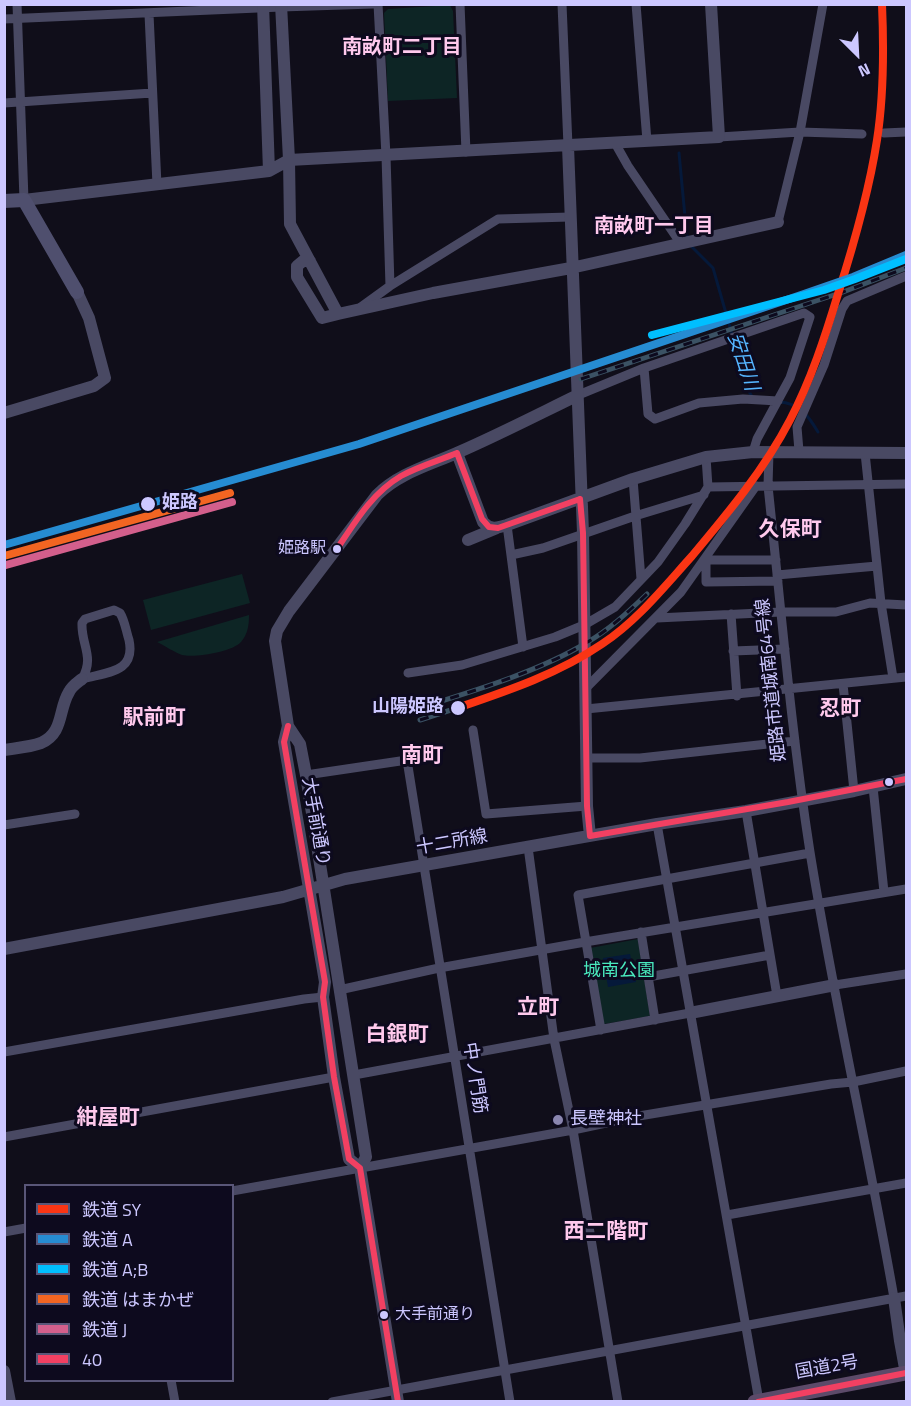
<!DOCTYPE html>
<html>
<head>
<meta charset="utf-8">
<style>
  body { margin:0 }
  #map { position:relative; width:911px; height:1406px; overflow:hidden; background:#100e1a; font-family:"Titillium Web","Noto Sans JP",sans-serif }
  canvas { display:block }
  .frame { position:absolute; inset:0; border:6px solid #ccc7ff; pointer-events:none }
  .legend { position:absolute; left:24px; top:1184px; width:210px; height:198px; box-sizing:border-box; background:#0d0a1e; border:2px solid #595678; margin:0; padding:8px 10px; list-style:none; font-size:18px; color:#ccc7ff }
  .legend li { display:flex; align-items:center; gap:12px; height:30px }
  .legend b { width:30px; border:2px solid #595678 }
  .north { position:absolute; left:827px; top:24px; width:60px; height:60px; -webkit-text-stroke:4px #0d0a1e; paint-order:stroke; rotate:156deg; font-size:16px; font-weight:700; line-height:24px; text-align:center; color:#ccc7ff }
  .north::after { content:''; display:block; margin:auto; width:21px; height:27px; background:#ccc7ff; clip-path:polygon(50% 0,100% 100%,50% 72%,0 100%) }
</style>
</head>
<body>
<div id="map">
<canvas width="911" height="1406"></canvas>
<div class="frame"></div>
<ul class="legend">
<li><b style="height:8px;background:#fa3514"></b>鉄道 SY</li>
<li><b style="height:8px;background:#268cd2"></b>鉄道 A</li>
<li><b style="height:8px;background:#00bfff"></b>鉄道 A;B</li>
<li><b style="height:8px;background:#f26522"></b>鉄道 はまかぜ</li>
<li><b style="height:8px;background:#d35f8c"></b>鉄道 J</li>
<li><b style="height:8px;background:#f24062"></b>40</li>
</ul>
<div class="north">N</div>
</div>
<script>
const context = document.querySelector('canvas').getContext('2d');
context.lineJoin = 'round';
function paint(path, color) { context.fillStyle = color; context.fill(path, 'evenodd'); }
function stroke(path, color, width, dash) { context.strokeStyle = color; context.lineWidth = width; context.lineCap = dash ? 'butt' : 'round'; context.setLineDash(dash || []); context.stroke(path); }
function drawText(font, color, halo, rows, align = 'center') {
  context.font = font + ' "Titillium Web","Noto Sans JP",sans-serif'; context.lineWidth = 6; context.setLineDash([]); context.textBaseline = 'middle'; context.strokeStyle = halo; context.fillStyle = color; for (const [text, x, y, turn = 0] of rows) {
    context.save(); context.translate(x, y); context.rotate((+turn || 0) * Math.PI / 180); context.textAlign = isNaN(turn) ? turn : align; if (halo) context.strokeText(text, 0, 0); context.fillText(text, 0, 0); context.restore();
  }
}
const green = new Path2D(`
  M450,5L453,11L457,98L388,101L384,13L388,9Z
  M242,574L250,603L151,630L143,600Z
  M249,615C249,625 248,634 241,642C232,652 195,658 182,655C174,652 165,646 157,642Z
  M638,939L650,1016L604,1024L590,948Z`);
const water = new Path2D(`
  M630,954L636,982L608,987L603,958Z`);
const stream = new Path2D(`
  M679,153L687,238
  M691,246L713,268L748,390L753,398
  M779,402C799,403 808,415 818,432`);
const minor = new Path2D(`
  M17,4L24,200
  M378,4L386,156L390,286
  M460,4L466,152
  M562,4L568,146
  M636,4L647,141
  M149,14L157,185
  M4,19L281,7L373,4
  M4,103L152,93
  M884,133L906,132
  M719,137L800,132L862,134
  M615,143L628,166L681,244
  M778,222L800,132L823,4
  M361,307L390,286L498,219L570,217
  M644,368L648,414L655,419L699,403L743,399L778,401
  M576,396L644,368L804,313L810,317L790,378L757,439L753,452
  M799,451L797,427L824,365L842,309L847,301L906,276
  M769,452L768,486C781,608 791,730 810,852C834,1001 868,1149 894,1298
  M865,453L881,603L893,678
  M633,479L641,579
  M708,487L906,484
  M507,525L523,647
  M511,555L543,548L635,516L704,495
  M704,560H776
  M706,560V582L778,581
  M777,575L877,566
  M114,610L120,613C125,621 126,631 129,640C136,673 107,672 82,679C95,657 81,645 82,623L85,619Z
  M731,614L737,696
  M657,618L781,612H836L870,603L906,605
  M733,651L785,649
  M408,673L462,665L555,637L584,625L615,607L658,562L685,524L708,487L706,457
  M843,684L854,791
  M586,688L681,592L756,486
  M586,709L906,677
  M473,730L486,814L587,806
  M586,758H640L795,741
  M407,760L510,1402
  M306,775L407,760L409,749
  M873,787L884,892
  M746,811L777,996
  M657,824L759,1401
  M4,825L75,814
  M528,847L554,1039L573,1130L618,1402
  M641,932L655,1020
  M648,977L770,955
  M835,985L906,974
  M339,990L439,968L585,942L906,889
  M601,1030L578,895L810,853
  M4,1052L304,999L323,997
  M354,1075L690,1013
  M4,1137L334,1077
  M232,1191L573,1130L639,1116L831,1084L853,1082L906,1071
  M727,1215L906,1183
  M4,1232L26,1228
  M171,1380L175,1402
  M332,1402L906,1296`);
const tertiary = new Path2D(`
  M263,4L269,171
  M281,4L289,160L290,224L338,314L322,318L297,277V266L303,261H310
  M568,146L583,533L587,806L590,836
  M24,200L269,171L289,160L719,137L711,4
  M338,314L433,293L571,268L778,222
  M4,413L94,386L105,378L89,318L77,292
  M457,453L483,522C490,530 497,528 507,525L633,479L706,457L753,452L906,453
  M468,540L497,528
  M288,726L300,744L306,775L366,1157L360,1168L398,1402
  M4,750C17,748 30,747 41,743C64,733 58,710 69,692C72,686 77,683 82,679
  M4,949L283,897L345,879L657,824L746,811L854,791L906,779
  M690,1013L835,985
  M360,1168L349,1159L334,1077L323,997L325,982L284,742L288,726L275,641L277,631L289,611L377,495C399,473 430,465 459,452C498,435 537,415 576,396
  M894,1298L900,1341L906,1374
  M4,1371L10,1402`);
const secondary = new Path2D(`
  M4,201L24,200L77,292`);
const trunk = new Path2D(`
  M755,1402L906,1373`);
const rail = new Path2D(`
  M581,379L843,292L906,268
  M416,709C470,692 538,672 586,643C609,630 628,612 647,594
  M420,720L457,708`);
const bus1 = new Path2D(`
  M457,453L482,519L489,527L498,528L580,499
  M580,499L583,533L587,806L590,836
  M337,549C355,522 372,493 401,476C419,466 438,461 457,453
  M288,726L284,742L325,982L323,997L334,1077L349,1159L360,1168L398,1402
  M590,836L788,802L906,779
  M758,1402L906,1373`);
const rail1 = new Path2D(`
  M457,708C507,691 558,674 602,644C637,621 664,587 692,556C728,513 764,470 790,420C811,380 825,337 838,294C854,244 869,192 877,140C884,95 884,50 882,4`);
const rail2 = new Path2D(`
  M4,545L359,444L801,295L853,277L906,255`);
const rail3 = new Path2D(`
  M652,335L824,290L855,279L906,259`);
const rail4 = new Path2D(`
  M4,556L230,493`);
const rail5 = new Path2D(`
  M6,565L232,502`);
const markers = [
  [148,504,8,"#ccc7ff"],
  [337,549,5,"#ccc7ff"],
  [458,708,8,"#ccc7ff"],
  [889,782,5,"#ccc7ff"],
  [558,1120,6,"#8a86af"],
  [384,1315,5,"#ccc7ff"]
];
const busNames = [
  ["姫路駅",326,549],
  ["大手前通り",395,1315,"left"]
];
const stopNames = [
  ["姫路",162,504],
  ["山陽姫路",444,708,"right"]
];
const streetNames = [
  ["姫路市道城南64号線",772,680,-96],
  ["大手前通り",315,822,80],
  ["十二所線",452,843,-10],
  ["中ノ門筋",474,1078,81],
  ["国道2号",827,1368,-10]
];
const parkNames = [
  ["城南公園",619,972]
];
const poiNames = [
  ["長壁神社",570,1120]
];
const neighbourhoodNames = [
  ["南畝町二丁目",402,48],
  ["南畝町一丁目",654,227]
];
const waterNames = [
  ["安田川",742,362,72]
];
const quarterNames = [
  ["久保町",790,531],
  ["忍町",840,710],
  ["駅前町",154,719],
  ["南町",422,757],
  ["立町",538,1009],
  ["白銀町",397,1036],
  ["紺屋町",108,1119],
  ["西二階町",606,1233]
];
paint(green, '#0d2525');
paint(water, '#05193a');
stroke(stream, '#05193a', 3);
stroke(minor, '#494963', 9);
stroke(tertiary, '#494963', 12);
stroke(secondary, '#4f4f6e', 14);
stroke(trunk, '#5c4a69', 15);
stroke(rail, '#3b5264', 5);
stroke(rail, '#0d0a1e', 3, [9]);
stroke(bus1, '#f24062', 6);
stroke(rail1, '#fa3514', 8);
stroke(rail2, '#268cd2', 8);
stroke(rail3, '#00bfff', 8);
stroke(rail4, '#f26522', 8);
stroke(rail5, '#d35f8c', 8);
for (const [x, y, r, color] of markers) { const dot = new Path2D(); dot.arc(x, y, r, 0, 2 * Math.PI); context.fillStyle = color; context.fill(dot); stroke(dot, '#0d0a1e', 2); }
drawText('16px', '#ccc7ff', '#0d0a1e', busNames, 'right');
drawText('bold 18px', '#ccc7ff', '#0d0a1e', stopNames, 'left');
drawText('18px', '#ccc7ff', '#0d0a1e', streetNames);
drawText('18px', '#49e9bd', '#0d0a1e', parkNames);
drawText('18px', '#ccc7ff', '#0d0a1e', poiNames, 'left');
drawText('bold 20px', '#ffc9ed', '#0d0a1e', neighbourhoodNames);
drawText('italic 20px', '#55b5ff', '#0d0a1e', waterNames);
drawText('bold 21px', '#ffc9ed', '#0d0a1e', quarterNames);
</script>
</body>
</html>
